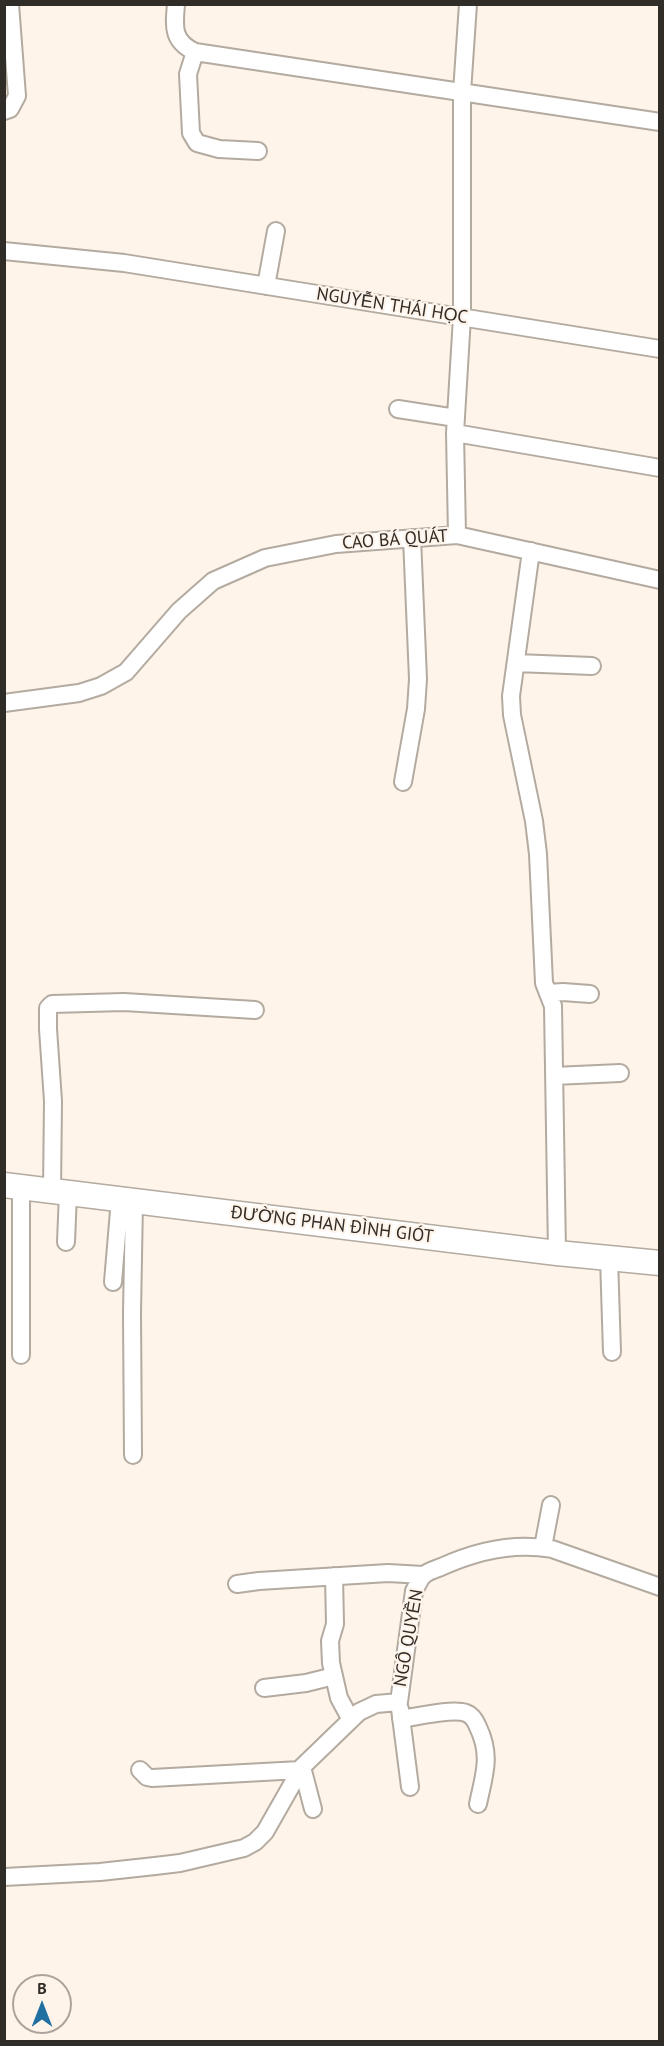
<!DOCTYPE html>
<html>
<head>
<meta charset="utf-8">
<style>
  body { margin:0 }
  #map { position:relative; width:664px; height:2046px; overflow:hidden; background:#fef4ea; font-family:"PT Sans",sans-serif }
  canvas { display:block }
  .frame { position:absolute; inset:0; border:6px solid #302c28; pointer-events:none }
  .north { position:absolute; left:12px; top:1974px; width:60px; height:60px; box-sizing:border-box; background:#fef4ea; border:2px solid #aca49c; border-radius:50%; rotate:0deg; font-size:16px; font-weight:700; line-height:24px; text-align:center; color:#302c28 }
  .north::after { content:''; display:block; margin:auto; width:21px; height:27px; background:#2170a2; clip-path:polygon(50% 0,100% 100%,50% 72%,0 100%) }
</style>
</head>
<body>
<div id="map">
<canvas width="664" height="2046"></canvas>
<div class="frame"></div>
<div class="north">B</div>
</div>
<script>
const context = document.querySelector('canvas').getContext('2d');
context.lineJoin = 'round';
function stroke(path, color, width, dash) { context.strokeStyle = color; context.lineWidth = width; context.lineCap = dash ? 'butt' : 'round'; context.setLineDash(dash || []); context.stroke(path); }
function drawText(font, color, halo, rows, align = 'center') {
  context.font = font + ' "PT Sans",sans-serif'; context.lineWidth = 4.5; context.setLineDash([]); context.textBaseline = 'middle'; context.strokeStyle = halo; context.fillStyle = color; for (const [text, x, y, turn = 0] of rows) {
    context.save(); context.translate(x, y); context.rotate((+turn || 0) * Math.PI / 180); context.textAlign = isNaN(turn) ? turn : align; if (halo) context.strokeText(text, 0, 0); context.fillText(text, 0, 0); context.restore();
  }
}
const street = new Path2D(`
  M176,4C174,27 172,41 195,52L660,122
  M195,52L188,74L191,133L197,143L219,149L258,151
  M4,111L10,109L17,96L10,4
  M4,251L124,263L660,349
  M266,286L276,231
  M398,409L456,418
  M455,433L660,468
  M457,535L455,433L462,317V92L468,4
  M531,551L511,696L512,715L534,821L538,854L544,983L553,1006L557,1253
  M516,663L592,666
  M4,703L79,693L101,686L126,672L179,611L213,581L265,558L336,544L457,535L660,580
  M403,782L416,709L418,679L412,538
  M548,993L563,992L590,994
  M554,1076L620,1073
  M21,1187V1355
  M52,1191L53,1101L48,1029V1008L52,1004L124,1002L255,1010
  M66,1242L68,1193
  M609,1258L612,1352
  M113,1282L120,1199
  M133,1455L132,1313L134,1201
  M543,1547L551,1505
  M334,1576L335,1624L330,1641L331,1663L339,1698L351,1720
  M237,1584L259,1581L388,1573L423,1575
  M264,1688L306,1683L334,1676
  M400,1709L410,1787
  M401,1719C416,1717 452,1708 466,1713C472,1715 476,1722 478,1727C492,1756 484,1775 478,1804
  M302,1767L313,1809
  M140,1770L147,1777L152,1778L300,1770
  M4,1877L100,1872L155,1866L180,1863L244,1848L255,1842L265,1832L302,1767L359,1712L376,1704L399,1702L414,1591C417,1586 420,1578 424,1575C428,1571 436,1569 441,1567C476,1551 513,1542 552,1549L660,1587`);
const secondary = new Path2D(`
  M4,1185L557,1253L660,1263`);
const streetNames = [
  ["NGUYỄN THÁI HỌC",392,306,9],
  ["CAO BÁ QUÁT",395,540,-4],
  ["ĐƯỜNG PHAN ĐÌNH GIÓT",332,1225,7],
  ["NGÔ QUYỀN",409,1638,-80]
];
stroke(street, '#b3aaa0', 20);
stroke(secondary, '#b3aaa0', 27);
stroke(street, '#fff', 16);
stroke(secondary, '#fff', 24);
drawText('18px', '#302c28', '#fef4ea', streetNames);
</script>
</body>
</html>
